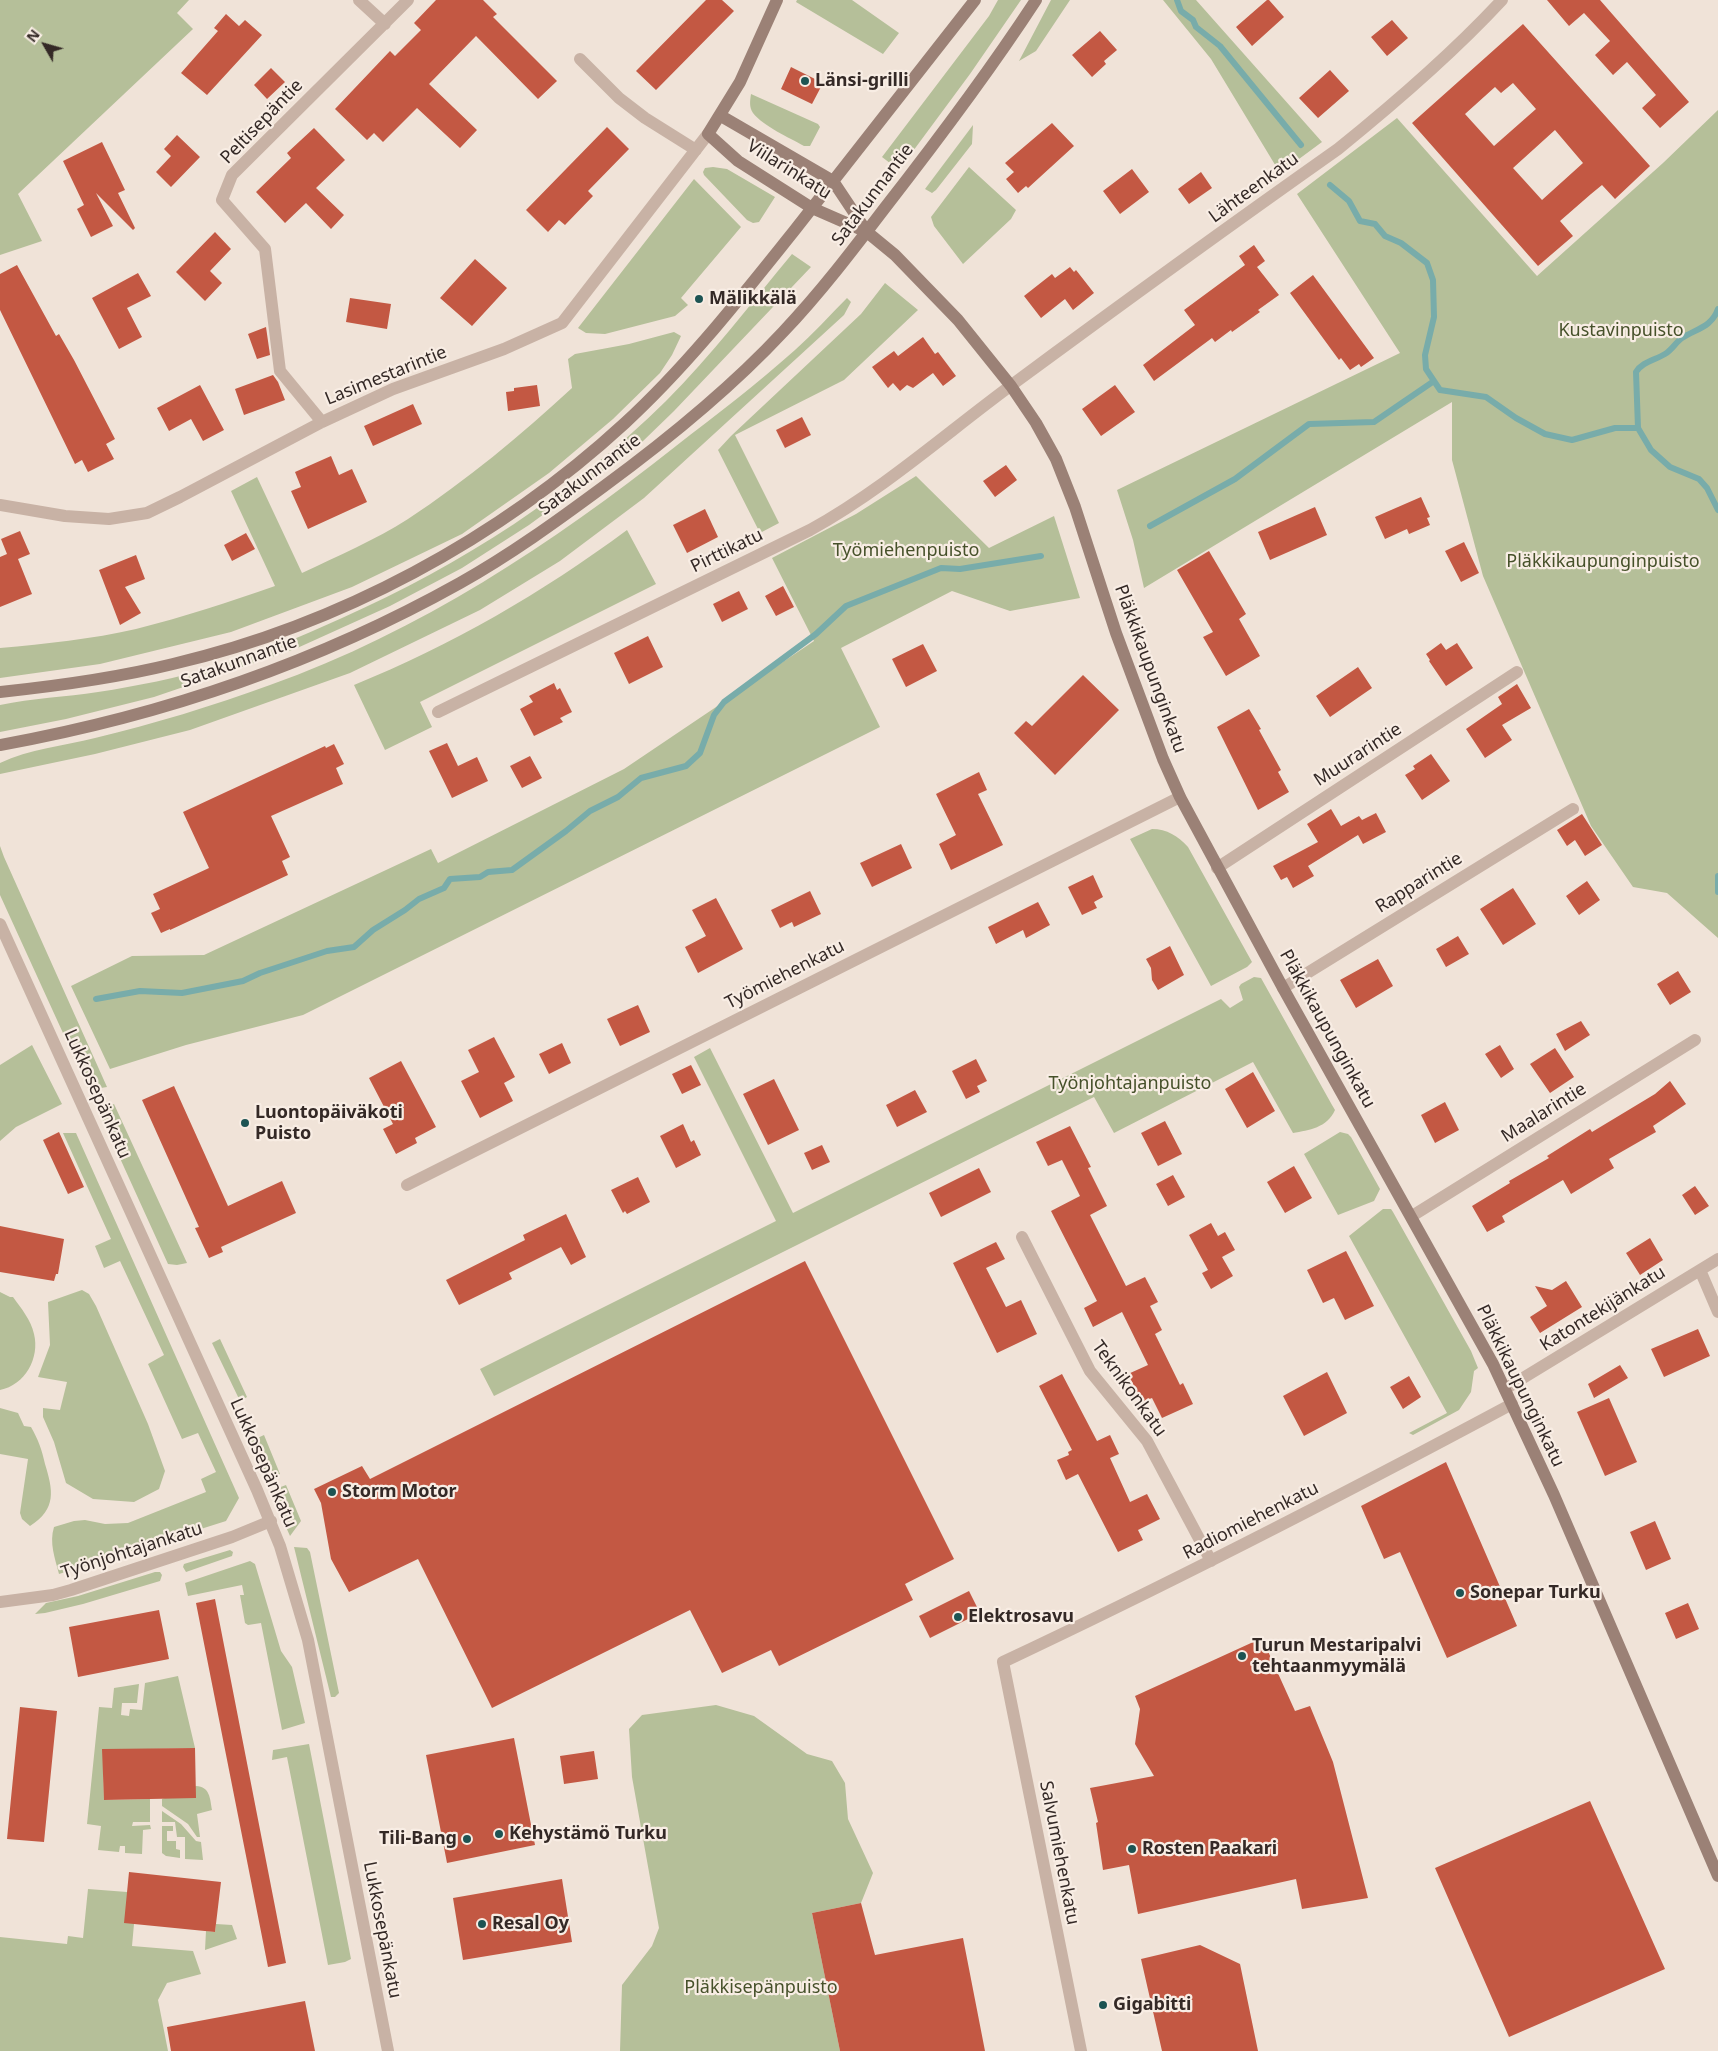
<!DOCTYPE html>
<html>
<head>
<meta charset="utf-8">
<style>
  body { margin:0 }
  #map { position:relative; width:1718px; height:2051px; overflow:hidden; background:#f0e3d8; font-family:"Noto Sans",sans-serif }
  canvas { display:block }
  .north { position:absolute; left:20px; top:20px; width:50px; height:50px; -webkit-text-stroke:4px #f8ede4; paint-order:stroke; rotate:308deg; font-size:14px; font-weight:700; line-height:20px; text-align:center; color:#342926 }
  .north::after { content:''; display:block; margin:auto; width:18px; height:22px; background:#342926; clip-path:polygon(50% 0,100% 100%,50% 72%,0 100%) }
</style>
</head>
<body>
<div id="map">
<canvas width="1718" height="2051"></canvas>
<div class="north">N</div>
</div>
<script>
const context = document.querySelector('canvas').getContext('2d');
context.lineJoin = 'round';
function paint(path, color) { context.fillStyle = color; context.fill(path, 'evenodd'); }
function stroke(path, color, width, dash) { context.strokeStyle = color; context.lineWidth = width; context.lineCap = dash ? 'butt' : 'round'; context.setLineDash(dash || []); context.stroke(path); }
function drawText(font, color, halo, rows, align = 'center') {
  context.font = font + ' "Noto Sans",sans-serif'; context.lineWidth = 4.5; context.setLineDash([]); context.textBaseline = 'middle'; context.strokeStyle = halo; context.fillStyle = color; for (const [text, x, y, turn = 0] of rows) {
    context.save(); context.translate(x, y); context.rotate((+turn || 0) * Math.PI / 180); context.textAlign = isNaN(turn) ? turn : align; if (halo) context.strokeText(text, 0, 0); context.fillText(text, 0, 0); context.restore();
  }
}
const green = new Path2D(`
  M0,0H189L177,13L193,29L18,194L42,241L0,255Z
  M797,0H852L899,33L883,54L796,2Z
  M998,0H1021L970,74L899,170L882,157L989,16Z
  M1051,0H1070L1036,51L1019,61Z
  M1163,0H1196L1322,142L1280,173L1211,59Z
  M751,94L818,124L820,127L810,146H804C790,138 763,126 753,113C749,107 750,101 751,94Z
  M1718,110V938L1667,893L1633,887L1591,826L1483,576L1452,460V402L1144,588L1133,540L1117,490L1400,353L1297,194L1397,118L1537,276L1663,163Z
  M973,125L972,144L936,190L932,193L925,189Z
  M713,167L727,169L775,197L759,222L753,223L747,220L704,175L703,172L705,168Z
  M969,167L1016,210L1011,219L963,264L934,226L931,217Z
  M694,179L741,227L681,298L688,305L675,316L605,334L586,333L578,328Z
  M792,254L811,267L674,411L641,443L529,525L462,568L390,606L295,649L154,697L66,719L0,732V705C32,698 66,697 98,692C138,686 176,678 214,667C258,655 300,637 342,618C461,565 573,493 666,401C712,355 751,303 792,254Z
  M885,283L918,310L844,380L735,435L779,523L760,533L718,450L731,436L861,314Z
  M847,298L851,302L844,315L644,498L560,561L480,610L350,673L190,730L95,754L0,774V763C29,749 64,746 95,738C154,724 212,706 270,685C419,632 552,544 676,446C716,415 757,384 795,350C813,334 830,315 847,298Z
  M674,332L681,336L672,355L660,373L613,419L549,473L462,534L352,587L231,632L100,664L0,678V648C46,644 92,639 136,629C184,617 229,602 275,586L231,491L257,477L302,573C338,556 375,540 408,519C467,480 520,436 572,388L568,359L575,354L629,344Z
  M916,476L989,548L1054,516L1080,598L1010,611L952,591L841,648L880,727L303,1015L186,1045L110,1069L71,986L132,956L204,955L431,849L438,863L624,769L814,641L772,558L856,514Z
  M627,530L656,584L420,702L432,727L385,750L354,685C452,645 542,593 627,530Z
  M1152,829C1167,829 1178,836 1188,847L1252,962L1247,967L1211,986L1130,839Z
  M0,846L4,857L107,1087L89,1090L0,895Z
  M1254,977L1261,978L1332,1105L1335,1110C1327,1128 1309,1130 1293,1133L1253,1062L1114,1133L1094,1097L494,1396L480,1369L776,1221L694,1057L710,1048L793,1213L1221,999L1230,1008L1243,1000L1239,987L1241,984Z
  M32,1045L62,1104L16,1127L0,1141V1065Z
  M114,1104L187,1263L177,1265L168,1264L99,1112Z
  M1340,1132L1348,1134L1351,1137L1380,1189L1374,1201L1338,1215L1304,1154Z
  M63,1133H76L239,1498L226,1521L59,1574C55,1558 49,1543 54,1527L74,1521L85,1520L105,1524L128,1523L206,1492L201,1479L216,1472L198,1433L182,1439L148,1364L164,1355L120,1261L104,1268L95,1246L111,1239Z
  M1383,1209H1391L1393,1212L1471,1351L1478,1368L1474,1371L1471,1392L1459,1410L1413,1435L1409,1433L1447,1413L1349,1236Z
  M82,1290L89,1294L96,1306L148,1424L165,1471L159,1489L134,1502L93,1499L66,1483L54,1442L43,1417V1408L60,1410L67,1382L38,1377L50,1345L48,1302Z
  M0,1292L10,1297H13C21,1308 31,1320 34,1334C40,1358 25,1385 0,1390Z
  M220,1339L247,1397L240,1401L212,1343Z
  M0,1408L18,1413L24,1426L31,1427C38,1439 42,1450 45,1464C53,1490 57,1509 30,1526L22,1519L20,1513L28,1459L0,1454Z
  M264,1435L280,1474L266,1481L251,1441Z
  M286,1485L301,1521L290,1536L270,1491Z
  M294,1547L307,1548L310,1552L339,1693L335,1697H331Z
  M230,1550L233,1552L232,1556L186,1572L183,1567L184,1564Z
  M250,1561L255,1564L281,1651L292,1667L305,1723L282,1730L261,1623L248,1625L245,1623L240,1595H244L242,1585L188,1596L185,1583Z
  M155,1572H160L162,1575L160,1581L83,1604L45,1613L35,1614L46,1603L78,1596Z
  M178,1676L195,1748L103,1750L104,1800L150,1799V1822H133L132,1826L150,1825L151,1829L143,1830L142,1854L125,1853V1846H120L119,1852L98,1850L101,1826L87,1824L99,1707L112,1708L114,1688L139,1684L137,1703H122L121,1715L129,1716L130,1709L142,1710L145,1683Z
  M716,1705L754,1716L807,1754L832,1761L845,1783L848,1819L873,1873L861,1903L812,1913L840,2051H620L622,1985L652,1946L659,1928L632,1777L629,1729L642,1715Z
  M309,1744L351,1959L345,1962L328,1965L287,1757L272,1760L273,1750Z
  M196,1786C210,1787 210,1798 212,1810L197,1814L200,1837H197L188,1824L162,1806V1799Z
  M162,1811L181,1824L196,1841L201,1842L203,1860L185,1859V1837H177L175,1822H162Z
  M162,1826H173V1831H167V1841H176V1849L180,1850V1858L166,1856L162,1853Z
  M88,1889L127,1892L134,1924L132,1946L193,1951L201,1974L167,1983L158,2000L168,2051H0V1937L67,1944L68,1936L83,1938Z
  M216,1924L232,1925L237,1939L205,1950L206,1931L215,1932Z`);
const stream = new Path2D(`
  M1177,0L1181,11L1193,20L1196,27L1220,46L1301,145
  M1330,185L1349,201L1360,221L1375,224L1385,236L1401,243L1427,263L1433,280L1434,317L1425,355L1426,369L1440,390L1486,397L1516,418L1545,434L1572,440L1615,428H1638
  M1718,309C1712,327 1696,329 1682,338C1676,342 1672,350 1665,354C1655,360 1642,362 1636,372L1638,428L1651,450L1670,467L1699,479L1707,488L1718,510
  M1150,526L1235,479L1309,424L1374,422L1434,381
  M1718,876V892
  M96,999L140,991L182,993L243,981L260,973L327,951L354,947L373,930L405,910L419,899L444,888L450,879L480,877L488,872L512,870L566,831L590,811L618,797L641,778L686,766L700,753L714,715L724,702L816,634L846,606L941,568L960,569L1041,556`);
const building = new Path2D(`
  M436,0H483L497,14L493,17L557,81L538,99L476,36L429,84L477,130L460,148L417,108L383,142L374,133L367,140L335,109L390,51L395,56L421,30L414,23Z
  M706,0H722L734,11L656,90L636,71Z
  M1267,0H1269L1284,17L1252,46L1236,27Z
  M1547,0H1600L1689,102L1660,128L1642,108L1656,95L1627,62L1613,75L1595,55L1610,41L1584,13L1569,26Z
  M226,14L239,26L245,20L262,35L207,95L181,73L218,31L214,28Z
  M1392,20L1408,38L1387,56L1371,37Z
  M1523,24L1650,166L1615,199L1602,185L1591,194L1560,221L1573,236L1538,266L1412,123ZM1513,83L1536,109L1494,146L1465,114L1495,87L1501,93ZM1555,130L1583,163L1542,200L1513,168Z
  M1100,31L1117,50L1104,61L1106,64L1092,77L1072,55Z
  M791,67L823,83L812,104L781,89Z
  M271,68L285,82L267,99L254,85Z
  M1330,70L1349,91L1318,118L1299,98Z
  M1052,123L1074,146L1028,188L1026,186L1018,193L1006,179L1014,172L1005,163Z
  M607,127L629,149L588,191L593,196L565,225L559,220L548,232L526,210Z
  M314,128L345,160L316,188L344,215L331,229L306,203L285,223L256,192L291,158L287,153Z
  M177,135L200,157L171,187L156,172L171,156L164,149Z
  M102,142L125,190L118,193L135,228L133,230L96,193L113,226L91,237L77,209L84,205L63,161Z
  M1132,169L1149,192L1120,214L1103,191Z
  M1201,172L1212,188L1189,204L1178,189Z
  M215,232L231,249L210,271L222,283L205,301L176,272Z
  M1254,245L1265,261L1257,267L1279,295L1258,310L1260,312L1232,332L1231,330L1215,342L1212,338L1154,381L1143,365L1195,325L1184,310L1245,265L1239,256Z
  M475,259L507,288L472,326L440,298Z
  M17,265L56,336L59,334L74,360L115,439L106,444L114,459L88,472L82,460L75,464L0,310V274Z
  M1070,267L1074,272L1076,270L1094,293L1073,310L1065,299L1041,318L1024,296L1052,274L1055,278Z
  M138,273L151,296L127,308L142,337L119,349L92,298Z
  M1313,275L1374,358L1361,367L1359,364L1350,370L1341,358L1339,360L1290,293Z
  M350,298L391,304L387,329L346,322Z
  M266,327L270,355L257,359L248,334Z
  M923,337L935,354L938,352L956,376L943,386L933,373L913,388L907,385L900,391L893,383L888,388L872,367L894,351L898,356Z
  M273,375L278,382L285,400L244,415L235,389Z
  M200,385L224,430L203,441L191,419L169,431L157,408Z
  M537,385L540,406L508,411L506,392L514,391V388Z
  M1115,385L1135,412L1101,436L1082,409Z
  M413,404L422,424L373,446L364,426Z
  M802,417L811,435L785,448L776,430Z
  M331,456L339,475L352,469L367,502L308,529L291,491L301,487L295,472Z
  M1006,465L1017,480L995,497L983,481Z
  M1421,497L1430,517L1427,518L1430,525L1409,534L1407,529L1385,539L1375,517Z
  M1315,507L1327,535L1270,560L1258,532Z
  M705,509L718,537L687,553L673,525Z
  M20,531L30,554L18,559L32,594L0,607V557L7,554L1,539Z
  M246,533L255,549L232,561L224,545Z
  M1464,542L1479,573L1461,582L1445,551Z
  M1209,551L1246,614L1239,619L1260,656L1226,676L1203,637L1213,632L1177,570Z
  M136,555L145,579L125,587L141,613L120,625L99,570Z
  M783,586L794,607L776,616L765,596Z
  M739,591L748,609L722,622L713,604Z
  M648,636L663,667L629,684L614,653Z
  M1441,643L1446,650L1457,643L1473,668L1446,686L1429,661L1430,660L1426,654Z
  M923,644L937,671L906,687L892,659Z
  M1358,667L1372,688L1330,717L1316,696Z
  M1083,675L1119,710L1055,775L1014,733L1026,721L1032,726Z
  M554,683L557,690L560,688L572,712L560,718L563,722L534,736L520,709L533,702L529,696Z
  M1517,684L1531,708L1502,725L1512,740L1485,758L1466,729L1502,704L1498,697Z
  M1249,709L1261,729L1259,730L1281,770L1278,772L1289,792L1258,810L1217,727Z
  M447,743L458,766L477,757L488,781L452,798L429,751Z
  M334,744L344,764L336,768L343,784L271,816L290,857L282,861L288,875L170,930V929L161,933L151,913L160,909L153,894L209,868L183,812L325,746L326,748Z
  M1431,754L1450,781L1422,800L1405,775L1415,769L1413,766Z
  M530,756L542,778L522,788L510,766Z
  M979,772L987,790L978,794L1003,845L951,870L939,844L956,835L936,794Z
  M1331,809L1341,826L1359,816L1362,820L1376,813L1386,832L1363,844L1358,835L1308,866L1314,876L1293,888L1287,877L1281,880L1273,866L1318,842L1307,824Z
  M1582,814L1602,845L1585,856L1575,840L1567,846L1557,830Z
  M901,844L912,868L872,887L860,863Z
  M1093,875L1103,897L1094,902L1097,908L1082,915L1068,887Z
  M1587,881L1600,900L1579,915L1566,896Z
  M1513,888L1536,924L1503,945L1480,909Z
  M810,891L821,914L794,927L792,922L780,928L771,910Z
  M716,898L743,949L698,973L685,947L706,936L692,910Z
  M1038,902L1050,925L1026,938L1023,930L996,944L988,927Z
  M1458,936L1469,954L1446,967L1436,949Z
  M1170,946L1184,975L1158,990L1152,980L1151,968L1146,959Z
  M1378,959L1393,986L1356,1008L1340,980Z
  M1678,971L1691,992L1670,1005L1657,984Z
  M638,1005L650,1032L620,1046L607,1019Z
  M1581,1021L1590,1035L1565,1051L1556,1034Z
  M494,1037L515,1077L504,1083L513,1101L480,1118L461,1081L479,1072L468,1050Z
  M562,1043L571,1063L549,1074L539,1054Z
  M1500,1045L1514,1069L1501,1078L1485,1054Z
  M1555,1048L1574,1077L1550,1093L1530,1064Z
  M976,1059L987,1081L977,1086L980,1092L966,1099L952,1071Z
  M401,1061L436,1127L415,1138L417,1143L396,1154L383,1129L393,1124L369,1078Z
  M691,1065L701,1085L682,1094L672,1074Z
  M1253,1072L1275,1111L1247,1128L1225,1089Z
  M774,1079L799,1130L768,1145L743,1094Z
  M1670,1081L1686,1104L1653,1126L1656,1132L1609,1159L1614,1168L1571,1194L1563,1180L1502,1216L1505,1222L1487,1232L1472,1206L1510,1183L1509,1181L1549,1158L1547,1156L1590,1129L1592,1132L1655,1094Z
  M174,1086L228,1206L282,1181L296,1213L221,1247L223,1252L209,1258L195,1228L199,1227L142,1100Z
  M915,1090L927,1112L897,1127L886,1105Z
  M1445,1102L1459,1130L1435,1143L1421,1115Z
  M1165,1121L1182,1154L1158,1166L1141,1133Z
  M683,1124L691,1142L694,1140L701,1155L676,1168L660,1136Z
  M1070,1126L1091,1167L1088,1168L1107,1206L1090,1215L1126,1286L1145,1277L1158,1302L1150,1306L1162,1330L1155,1334L1180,1385L1183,1383L1193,1404L1162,1418L1152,1398L1142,1402L1128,1374L1148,1365L1122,1312L1093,1327L1084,1308L1097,1301L1051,1211L1080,1196L1062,1160L1048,1166L1036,1142Z
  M59,1132L84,1187L68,1194L43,1140Z
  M822,1145L830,1162L812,1170L804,1153Z
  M1294,1166L1312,1198L1285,1213L1267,1182Z
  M979,1168L991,1192L941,1217L929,1193Z
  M1173,1175L1185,1197L1168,1206L1156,1184Z
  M638,1177L650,1202L627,1214L625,1211L623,1213L611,1190Z
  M1695,1186L1709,1206L1695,1215L1682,1195Z
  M566,1214L586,1257L571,1265L561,1247L509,1273L512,1279L459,1305L446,1280L525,1240L523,1235Z
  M1211,1223L1218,1236L1225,1232L1235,1250L1222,1257L1233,1276L1211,1289L1202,1273L1208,1270L1189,1235Z
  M0,1226L64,1239L58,1274H56L54,1281L0,1272Z
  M1650,1238L1663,1260L1640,1275L1626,1253Z
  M996,1242L1005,1259L986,1268L1006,1307L1021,1300L1037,1334L997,1353L953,1263Z
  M1346,1251L1374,1306L1345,1320L1334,1298L1323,1303L1307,1270Z
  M805,1261L954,1559L905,1584L913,1600L779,1666L771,1650L722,1673L690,1610L492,1708L418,1559L349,1592L331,1559L321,1503L314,1489L362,1466L370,1479Z
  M1566,1281L1582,1307L1540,1333L1530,1317L1547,1306L1535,1286L1552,1290Z
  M1698,1329L1710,1356L1664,1377L1651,1349Z
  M1620,1365L1628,1378L1594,1398L1588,1384Z
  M1327,1372L1347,1413L1304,1436L1283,1396Z
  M1062,1374L1097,1441L1110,1435L1119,1454L1110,1458L1130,1502L1147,1494L1160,1519L1138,1530L1143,1540L1118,1552L1078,1474L1066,1480L1057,1460L1069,1455L1068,1452L1072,1450L1039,1386Z
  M1409,1376L1421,1397L1403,1409L1390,1387Z
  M1609,1398L1637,1462L1605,1476L1577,1412Z
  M1446,1462L1517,1626L1447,1658L1400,1552L1384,1559L1361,1506Z
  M1655,1521L1671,1559L1646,1570L1630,1532Z
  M969,1591L980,1613L930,1638L919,1616Z
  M215,1599L286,1963L268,1967L196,1603Z
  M1688,1603L1699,1629L1676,1639L1665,1613Z
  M159,1610L169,1659L78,1677L69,1627Z
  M1262,1638L1295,1711L1310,1706L1333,1762L1368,1898L1302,1909L1296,1879L1138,1914L1129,1865L1103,1870L1096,1823L1098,1822L1090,1788L1154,1776L1135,1744L1140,1709L1135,1696Z
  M20,1707L57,1711L44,1842L7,1839Z
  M514,1738L535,1845L447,1863L426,1755Z
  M195,1748L196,1798L104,1800L102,1749Z
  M594,1751L598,1779L564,1784L560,1756Z
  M1590,1801L1665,1969L1509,2037L1435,1868Z
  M129,1872L221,1882L215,1932L124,1923Z
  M562,1879L572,1942L463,1960L453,1898Z
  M861,1903L875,1955L963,1938L985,2051H840L812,1913Z
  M1200,1945L1240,1964L1258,2051H1162L1141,1959Z
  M305,2001L315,2051H171L167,2027Z`);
const street = new Path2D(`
  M359,0L385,24
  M580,59L619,98L645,118L696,150
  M322,422L280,371L265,249L222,200L232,175L408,0
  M0,505L65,516L109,519L147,513L180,497L322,422L393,389L504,349L562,323L708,134
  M438,712L810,530C884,489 945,434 1013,384C1120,305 1229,226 1338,149C1395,103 1452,54 1502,0
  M1217,868L1517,672
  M0,924L257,1490L280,1546L308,1640L388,2051
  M1283,988L1573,809
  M407,1185L1180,797
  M1412,1216L1695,1040
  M1022,1237L1090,1371L1147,1441L1211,1561
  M1700,1270L1718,1312
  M1505,1389L1718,1259
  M0,1602L53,1595L71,1590L232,1537L271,1521
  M1081,2051L1003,1662C1175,1581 1344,1494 1512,1404`);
const secondary = new Path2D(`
  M777,0L740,82L708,134L738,161L812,208L867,232L895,255L958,320L1011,386L1036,423L1056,459L1075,507L1116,633L1163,759L1180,797L1283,988L1493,1364L1554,1495L1718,1876
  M721,116L833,181L867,232
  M0,692C57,686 116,678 173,664C339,625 499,539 625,423C688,365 741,297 794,231C855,154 915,77 975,0
  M0,745C161,716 317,663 460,583C510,555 557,521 603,487C667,440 729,390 783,332C820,293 852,251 884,209C937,141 989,72 1036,0`);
const markers = [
  [805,81,5,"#1d5453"],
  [699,299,5,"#1d5453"],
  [245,1123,5,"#1d5453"],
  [332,1492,5,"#1d5453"],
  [1460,1593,5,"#1d5453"],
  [958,1617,5,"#1d5453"],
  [1242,1656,5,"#1d5453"],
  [499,1834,5,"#1d5453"],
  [467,1839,5,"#1d5453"],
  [1132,1849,5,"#1d5453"],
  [482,1924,5,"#1d5453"],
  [1103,2005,5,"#1d5453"]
];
const poiNames = [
  ["Länsi-grilli",815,81],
  ["Mälikkälä",709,299],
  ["Luontopäiväkoti",255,1113],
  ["Puisto",255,1134],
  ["Storm Motor",342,1492],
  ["Sonepar Turku",1470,1593],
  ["Elektrosavu",968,1617],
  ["Turun Mestaripalvi",1252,1646],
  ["tehtaanmyymälä",1252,1667],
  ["Kehystämö Turku",509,1834],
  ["Tili-Bang",457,1839,"right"],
  ["Rosten Paakari",1142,1849],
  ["Resal Oy",492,1924],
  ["Gigabitti",1113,2005]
];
const streetNames = [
  ["Peltisepäntie",262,122,-46],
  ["Viilarinkatu",789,170,32],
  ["Lähteenkatu",1254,188,-36],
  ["Satakunnantie",873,195,-53],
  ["Lasimestarintie",386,376,-22],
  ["Satakunnantie",590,475,-37],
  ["Pirttikatu",727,551,-26],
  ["Satakunnantie",239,662,-20],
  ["Pläkkikaupunginkatu",1150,669,70],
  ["Muurarintie",1358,755,-33],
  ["Rapparintie",1419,883,-32],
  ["Työmiehenkatu",785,975,-27],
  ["Pläkkikaupunginkatu",1327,1029,61],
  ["Lukkosepänkatu",97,1094,66],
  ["Maalarintie",1544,1113,-32],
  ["Katontekijänkatu",1603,1309,-32],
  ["Pläkkikaupunginkatu",1520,1386,64],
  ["Teknikonkatu",1129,1389,54],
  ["Lukkosepänkatu",263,1463,66],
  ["Radiomiehenkatu",1251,1521,-27],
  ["Työnjohtajankatu",132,1551,-18],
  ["Salvumiehenkatu",1059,1853,79],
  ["Lukkosepänkatu",382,1930,79]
];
const parkNames = [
  ["Kustavinpuisto",1621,331],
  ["Työmiehenpuisto",906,551],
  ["Pläkkikaupunginpuisto",1603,562],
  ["Työnjohtajanpuisto",1130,1084],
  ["Pläkkisepänpuisto",761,1988]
];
paint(green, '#b5bf99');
stroke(stream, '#78acaa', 6);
paint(building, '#c35843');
stroke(street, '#c8b2a5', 12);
stroke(secondary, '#9b8176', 12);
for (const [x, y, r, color] of markers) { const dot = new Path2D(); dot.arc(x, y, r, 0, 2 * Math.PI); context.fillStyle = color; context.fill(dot); stroke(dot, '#f8ede4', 2); }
drawText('bold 18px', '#342926', '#f8ede4', poiNames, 'left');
drawText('18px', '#342926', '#f8ede4', streetNames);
drawText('18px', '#46512a', '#f8ede4', parkNames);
</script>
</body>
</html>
